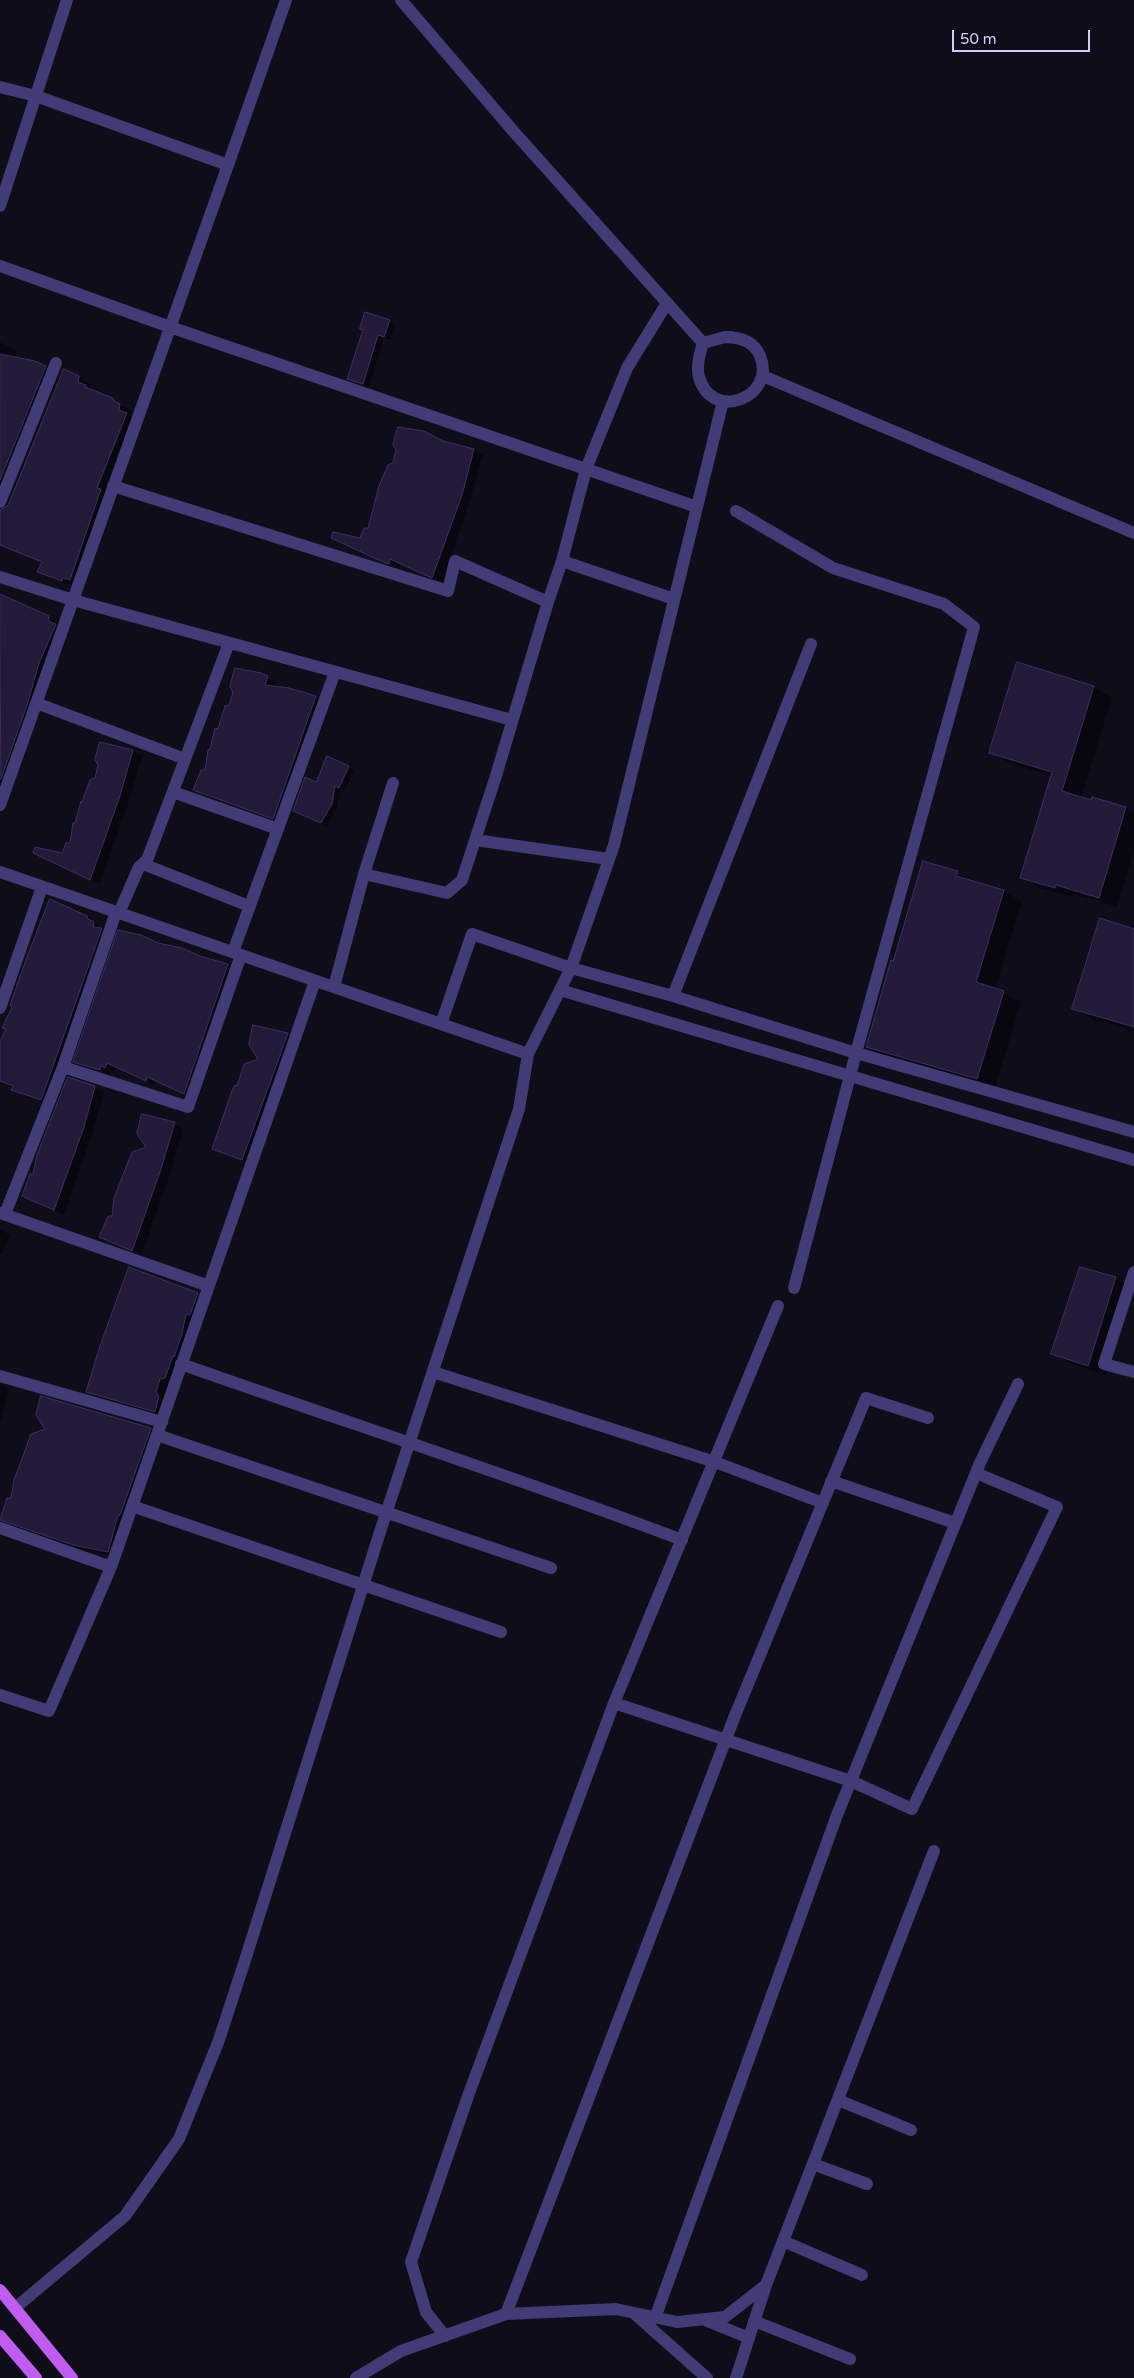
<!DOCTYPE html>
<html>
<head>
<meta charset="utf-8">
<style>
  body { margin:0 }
  #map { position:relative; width:1134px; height:2378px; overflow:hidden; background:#100d1b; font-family:"Varela Round",sans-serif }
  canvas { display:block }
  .scale { position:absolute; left:952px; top:30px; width:138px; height:22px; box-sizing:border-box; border:2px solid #d3cbfa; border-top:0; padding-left:6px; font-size:15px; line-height:18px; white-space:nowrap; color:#d3cbfa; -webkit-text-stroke:4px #100d1b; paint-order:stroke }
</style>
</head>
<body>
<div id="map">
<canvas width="1134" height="2378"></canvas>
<div class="scale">50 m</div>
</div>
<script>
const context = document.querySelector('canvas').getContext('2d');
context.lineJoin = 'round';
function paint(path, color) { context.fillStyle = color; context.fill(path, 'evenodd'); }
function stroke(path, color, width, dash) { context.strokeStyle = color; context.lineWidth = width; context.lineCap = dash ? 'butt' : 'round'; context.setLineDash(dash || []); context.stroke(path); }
const shadow = new Path2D(`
  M389,321L395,324L390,340L384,338L369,387L349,378L364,330Z
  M0,342L17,351L15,358L45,368L54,373L0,494Z
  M78,377L91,384L90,388L125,407L132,412L131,416L139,421L75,587L51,578L39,571L43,563L2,545Z
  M443,442L474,450L483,455L470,500L442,582L400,563L398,568L394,567L332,538L361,540Z
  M0,596L59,623L0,797Z
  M1018,664L1094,687L1112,698L1081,798L1092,801L1093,798L1126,808L1134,813V851L1117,907L1074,894L1073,897L1040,888L1022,877L1052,776L1009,763L991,752Z
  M260,674L276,683L275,688L315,697L324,702L282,823L203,795L194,790L206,771L218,730L230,706Z
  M132,751L142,756L129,801L100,884L34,853L63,855L71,844L83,803L96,779Z
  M328,758L355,770L345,790L341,788L337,808L327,826L300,814L317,784Z
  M957,873L974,882L1004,891L1022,902L995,989L1021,1002L995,1088L886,1057L867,1047L894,962Z
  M87,917L106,930L53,1106L25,1096L12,1090L13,1088L0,1083V1044Z
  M1134,930V1031L1092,1019L1074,1008Z
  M158,945L228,965L237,971L193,1098L157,1081L155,1085L116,1067L114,1072L110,1070L109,1074L75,1061Z
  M287,1035L296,1040L252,1164L214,1149L237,1087L260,1059Z
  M68,1079L104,1092L93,1132L64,1215L32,1200Z
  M174,1124L183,1129L170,1174L142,1255L101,1237L148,1147Z
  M0,1229L10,1235L2,1254H0Z
  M1080,1268L1116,1279L1134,1289L1106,1375L1071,1364L1053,1354Z
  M197,1294L206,1299L165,1416L96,1397L87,1391Z
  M0,1383L9,1391L0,1422Z
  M47,1429H150L159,1434L117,1556L83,1550L9,1524L0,1519L8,1499H12Z`);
const building = new Path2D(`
  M365,312L390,320L384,337L378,335L363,384L347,379L363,330L360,329Z
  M0,354L35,361L46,366L0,480Z
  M64,369L79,376L78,382L86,385L85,387L113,398L114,401L120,404L119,410L127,413L97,488L101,489L70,580L63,578L62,581L37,572L42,562L0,545V510L8,505Z
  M398,427L424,431L443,441L474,449L462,495L432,578L390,559L389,564L383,562L331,538L333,532L360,538L364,528H368L379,486L388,465L393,463L396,450L393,445Z
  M0,594L49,616L48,621L56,624L39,663L28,702L1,779Z
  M1017,662L1094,686L1062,791L1091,800L1092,797L1126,807L1099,898L1056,885L1055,888L1020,878L1052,772L989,753Z
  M235,668L261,673L268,676L265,685L289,688L316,696L273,819L193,790L201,770H205L208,750L210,749L215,728L218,729L225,706L229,705L233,692L230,687Z
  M100,742L133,750L120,796L90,880L33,853L35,847L62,853L66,843H70L73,823H75L81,801L82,802L90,780L95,778L98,765L95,760Z
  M327,756L349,766L339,788L335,786L332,804L321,823L293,811L305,777L316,782Z
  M923,861L958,871L956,876L1004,890L976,982L1004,991L977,1079L866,1047L891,960L893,961Z
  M50,899L87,916L88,919L94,922L93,927L102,928L41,1100L11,1090L13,1086L0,1081V1041L6,1029L2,1028L12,1007L10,1005L24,965Z
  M1100,918L1134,929V1027L1072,1009Z
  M118,930L141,935L158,943L182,948L200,956L228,964L184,1094L147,1077L146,1081L107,1063L105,1068L101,1066L100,1070L73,1062Z
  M253,1025L288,1033L242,1160L212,1149L232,1091L235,1085L237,1086L244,1064L258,1059L249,1045Z
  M68,1077L95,1086L84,1127L54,1210L22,1196L30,1174H33L37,1155Z
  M142,1114L175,1122L161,1169L132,1251L99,1237L108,1216H112L114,1198L132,1152L146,1147L137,1134Z
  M129,1267L198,1293L190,1315L186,1314L182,1334L174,1357L173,1356L165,1378L160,1379L156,1392L159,1396L155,1412L86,1392L100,1346Z
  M1080,1267L1116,1277L1088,1366L1051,1354Z
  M41,1396L151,1428L120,1515L118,1516L108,1552L73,1545L0,1520L7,1498H11L14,1480L31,1434L45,1429L36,1415Z`);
const minor = new Path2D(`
  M401,0L514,132L703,343
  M0,87L36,96L228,165L286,0
  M0,206L67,0
  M0,266L170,327L697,507
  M725,337C739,337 754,341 760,356C777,397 712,423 699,377C696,366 700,353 703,343Z
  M763,376L1134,533
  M113,486L448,591L455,561L548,602L562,561L674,599
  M0,502L56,363
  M736,511L833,568L944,604L974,627L856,1053L794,1288
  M562,561L586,469L627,368L667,303
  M0,577L73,600L512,720
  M36,703L185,759
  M173,792L278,829
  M0,805L228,165
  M475,840L609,859
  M143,864L249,906
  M0,872L528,1054
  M364,874L447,893L462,880L495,779L548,602
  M119,913L139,867L147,860L229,643
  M233,952L335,672
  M334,987L364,874L393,783
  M560,990L1134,1160
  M673,996L811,644
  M0,1008L42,887
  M441,1024L472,934L571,968L673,996L856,1053L1134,1132
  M63,1067L188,1107L241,955
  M0,1213L209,1286
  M5,1214L63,1067L116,912
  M1134,1272L1104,1364L1134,1372
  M778,1306L614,1703L851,1781L912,1809L1057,1507L976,1473
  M181,1364C348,1423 517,1477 682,1540
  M433,1372L715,1462L823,1503
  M0,1376L162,1422
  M157,1435L551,1568
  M831,1481L955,1523
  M132,1506L501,1632
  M0,1528L111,1567L315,981
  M0,1695L49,1711L111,1567
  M838,2100L911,2130
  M813,2164L867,2184
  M783,2241L862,2275
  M15,2308L125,2216L179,2139L219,2040L247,1954L379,1535L519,1109L528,1054L571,968L614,845L723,401
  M506,2314L734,1718L866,1398L928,1418
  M636,2315L707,2378
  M655,2318L837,1815L980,1463L1018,1384
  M705,2320L749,2338
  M754,2321L850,2359
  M445,2336L426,2312L411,2262L468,2096L614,1703
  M356,2378L401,2351L506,2314L616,2309L677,2322L725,2317L766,2285
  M736,2378L766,2285L934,1851`);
const major = new Path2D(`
  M0,2290L72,2378
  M0,2336L36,2378`);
paint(shadow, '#0007');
paint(building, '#231a3a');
stroke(building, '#3c2f63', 1);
stroke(minor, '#413c75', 12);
stroke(major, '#c15cf0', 12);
</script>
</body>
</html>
